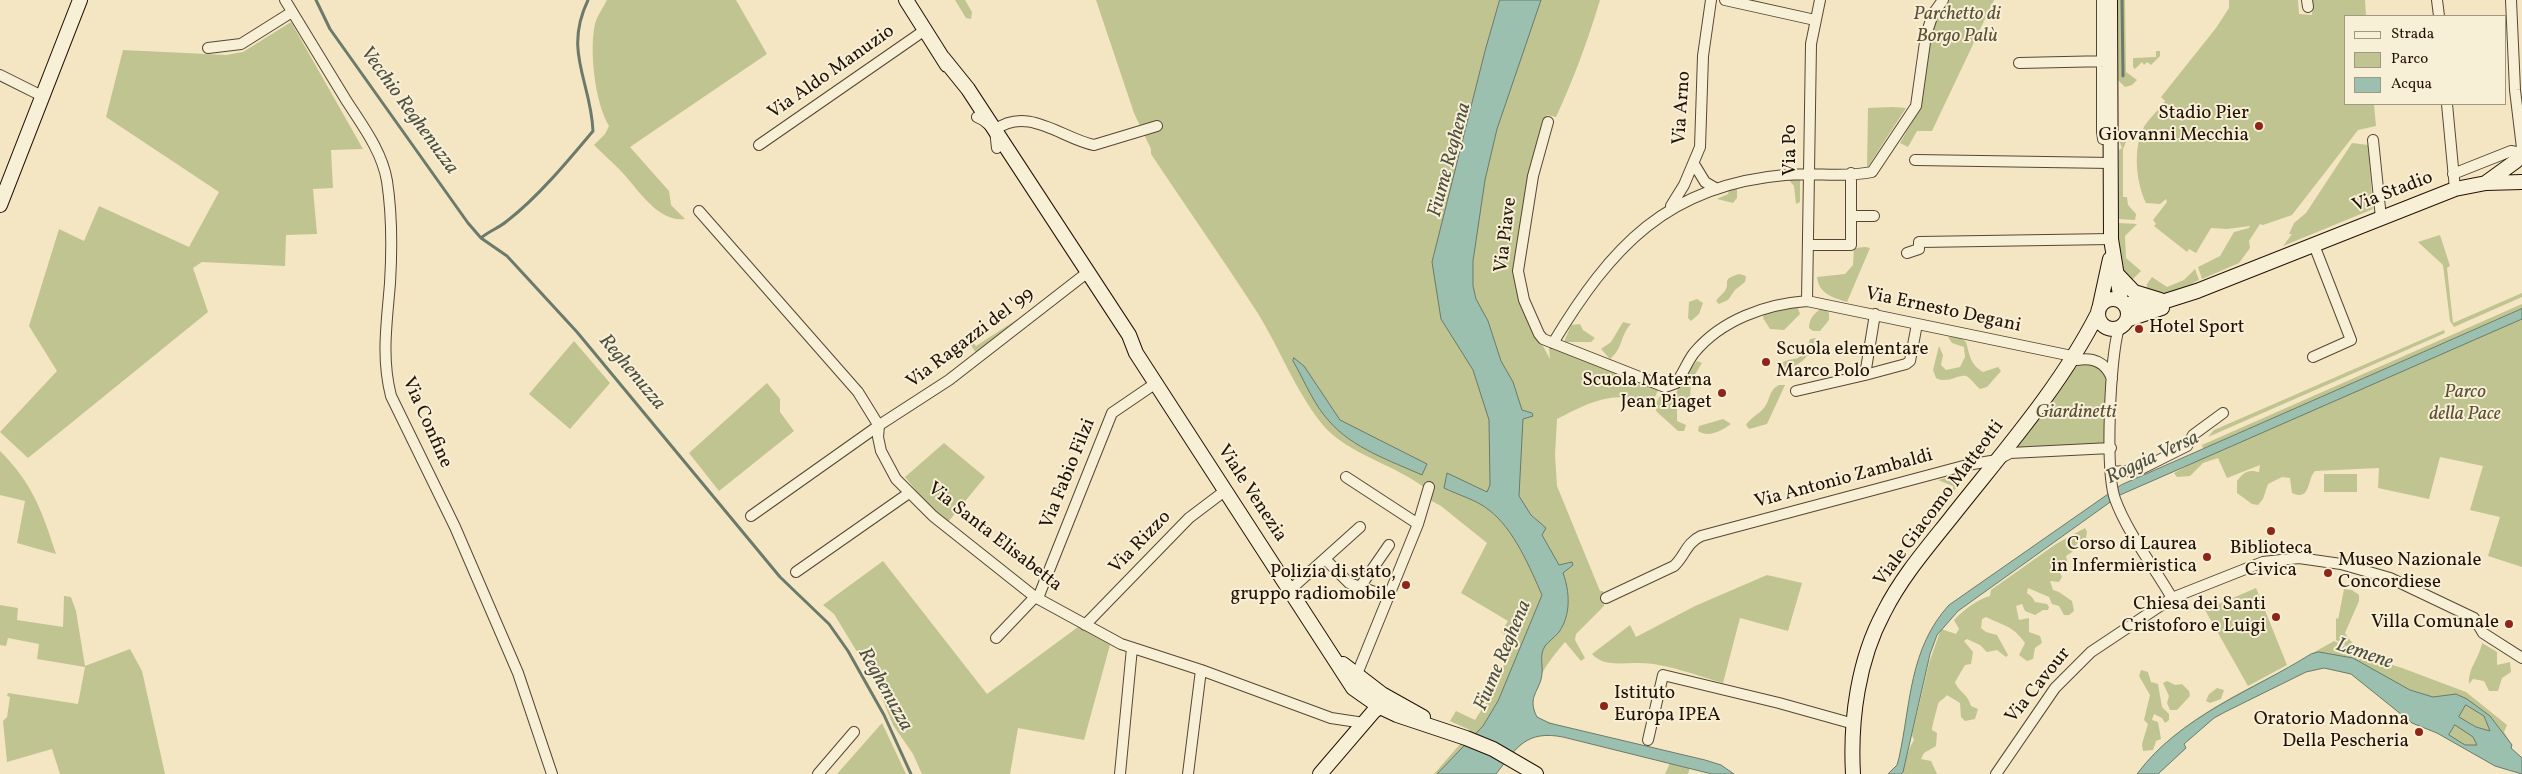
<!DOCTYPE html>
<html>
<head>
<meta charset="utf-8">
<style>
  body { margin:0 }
  #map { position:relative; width:2522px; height:774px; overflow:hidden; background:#f4e6c2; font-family:Vollkorn,serif }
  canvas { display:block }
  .legend { position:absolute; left:2344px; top:15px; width:162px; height:90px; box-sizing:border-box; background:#f8efd7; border:1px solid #a29783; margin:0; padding:6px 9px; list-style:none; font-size:15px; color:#221204 }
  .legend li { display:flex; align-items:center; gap:10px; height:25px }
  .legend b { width:25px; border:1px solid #a29783 }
</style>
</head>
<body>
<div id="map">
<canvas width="2522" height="774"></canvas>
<ul class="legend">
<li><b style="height:6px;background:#f8efd7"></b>Strada</li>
<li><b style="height:14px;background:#c0c490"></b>Parco</li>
<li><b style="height:14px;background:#9cc0b0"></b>Acqua</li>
</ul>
</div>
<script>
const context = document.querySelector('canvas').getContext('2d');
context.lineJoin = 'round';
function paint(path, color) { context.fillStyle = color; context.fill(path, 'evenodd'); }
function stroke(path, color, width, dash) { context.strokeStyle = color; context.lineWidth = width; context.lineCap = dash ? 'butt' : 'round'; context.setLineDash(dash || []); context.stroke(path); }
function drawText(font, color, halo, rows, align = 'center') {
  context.font = font + ' Vollkorn,serif'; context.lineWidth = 4; context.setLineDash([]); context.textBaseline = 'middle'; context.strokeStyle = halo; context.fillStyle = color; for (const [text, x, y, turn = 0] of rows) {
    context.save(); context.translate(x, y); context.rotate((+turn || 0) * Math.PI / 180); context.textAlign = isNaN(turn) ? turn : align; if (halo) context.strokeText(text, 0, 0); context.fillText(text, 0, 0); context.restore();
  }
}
const green = new Path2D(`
  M607,0H736L767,54L630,147L669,191L671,205L685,219C657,223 637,187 619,169C611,161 602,153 594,145L605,134L609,126C595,103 589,51 595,24C597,16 603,8 607,0Z
  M955,0H965L972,12L971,19L966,18Z
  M1096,0H1600C1588,40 1574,78 1556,117L1547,115L1532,162L1514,268L1517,292L1525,313L1550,359L1549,348L1553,347L1659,388L1650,408C1620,385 1587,404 1557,419L1555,455L1557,486L1600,591H1603L1604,606L1576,634L1575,640L1585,658L1581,661L1565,642C1549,661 1524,691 1537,717L1554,724L1551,735C1523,734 1511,754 1496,774H1434L1461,743L1470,730L1450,721L1456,711L1475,720L1499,682L1511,640L1501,632L1508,621L1461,593L1487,543L1441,506L1430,500L1431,493C1400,465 1348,456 1322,424C1295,390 1280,349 1257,312C1223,259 1186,207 1151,154V149L1134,113Z
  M1949,0H1994L1932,131H1917L1908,147L1900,143L1918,112L1932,31L1937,16Z
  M2114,0H2125L2126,72L2137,80L2132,85L2125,87L2115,77Z
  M2229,0H2298L2299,14L2312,15L2313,0H2365L2366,16H2346V104H2374L2376,126L2358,130L2292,215L2263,225L2260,224L2249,241L2250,248L2239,263L2202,279L2198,267L2220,256L2234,232L2249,228L2250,226L2227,229L2211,228L2196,253L2189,249L2187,252L2154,226L2156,224L2153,220L2167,202L2166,199L2160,204L2146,203C2136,182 2133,150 2143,129C2146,121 2160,109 2165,101L2161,97L2216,28L2229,8Z
  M291,22L363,149L331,150L333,188L313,189L317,234L286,235L285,266L202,262L193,268L208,312L28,458L0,432L57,371L29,326L59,229L84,241L99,206L189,247L219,192L106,117L123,50L226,55L243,52Z
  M2156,51H2160V56L2151,65L2147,62L2144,65L2142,62L2135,69L2133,67V58L2156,57Z
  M1893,107L1906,108L1867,168L1868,108Z
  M2121,138L2126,142L2123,149V197H2127L2128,205L2136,214L2135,220L2118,219L2119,150L2122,148L2119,140Z
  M2352,143L2368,145L2373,209L2283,246L2292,234H2289L2294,223L2306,213Z
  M1793,176L1800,180V202L1796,204L1794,186L1789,180Z
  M1730,187H1737V198L1733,203L1717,199L1728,194Z
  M2118,223L2137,224L2125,236L2126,258L2141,271L2130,282L2121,270Z
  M2440,235L2450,266L2447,268L2453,323L2522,293V297L2454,327L2450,321L2443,265L2418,242Z
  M1865,247L1870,248L1847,302C1832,297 1819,294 1817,277L1845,274L1853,265L1854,248Z
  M2195,269L2199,280L2193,283L2195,289L2159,296L2146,293L2147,284L2152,277L2167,287L2184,280Z
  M1739,274L1746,276L1745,282L1735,290L1728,300L1719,304L1716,301C1718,297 1723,294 1725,291C1731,281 1720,280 1739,274Z
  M1697,299L1703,303L1699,314L1691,321L1688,318L1689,302Z
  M2522,304V309L2203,449L2202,445Z
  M1797,306L1800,314L1784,330L1770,329L1763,318L1764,312Z
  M1824,307L1829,313V320L1820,331H1813L1809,328C1809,318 1815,312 1824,307Z
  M1030,311L976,353L969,342L971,340L976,346Z
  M2522,319V567L2488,556L2500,517L2470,510L2483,466L2440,457L2429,499L2378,488L2379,468L2315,471C2307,479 2311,502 2292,493L2290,478L2282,477L2268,484L2263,499L2258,505L2252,504L2237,493V481C2244,472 2247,469 2259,472L2260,465L2227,478L2218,458L2203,463L2190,476L2177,477L2174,473L2223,447Z
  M1623,322L1631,324C1620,335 1623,349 1610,359L1601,349L1611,342Z
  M1580,324L1583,330L1595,338L1591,342H1564L1571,325Z
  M2444,330L2445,333L2427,341L2208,437L2214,430Z
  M1959,336L1966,342C1970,356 1970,364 1983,372L1998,367L2001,371L1987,387L1980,389C1976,386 1972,380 1968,377C1960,372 1949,385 1936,378L1933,370L1939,346L1943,355L1941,365L1946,370L1960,367L1965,357L1964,347L1952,343L1948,337Z
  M1816,338C1811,354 1801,368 1783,368L1780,365C1791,353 1802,368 1810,339Z
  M574,341L610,383L570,429L529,394Z
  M1697,361L1702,363L1691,381L1690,401L1681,402L1677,407V421L1686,425L1684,431H1678L1657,412L1654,406L1660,396L1676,393L1684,377Z
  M2090,363L2103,372L2106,379L2107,445L2009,449L2070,373L2079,364Z
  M767,383L780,399V412L794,431L719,491L689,453Z
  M1779,385H1785L1767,424L1749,429L1746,425C1750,418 1758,415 1764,408C1771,399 1768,391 1779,385Z
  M1723,419L1731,424C1721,431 1709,438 1698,431L1699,426Z
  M944,443L985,477L948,522L928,505L905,477Z
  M0,451C33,484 42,511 56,554L17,543L25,501L0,495Z
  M1969,472L1953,492V486L1938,480Z
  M2324,474H2357V492H2324Z
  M2085,528L2087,532L2086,538L2078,542L2072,552L2066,556L2068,564L2060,573L2062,577L2059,582L2050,581L2053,590L2059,592L2072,601L2074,611L2069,615H2064L2059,606L2052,604L2049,597L2028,588L2027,593L2032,597L2035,602L2047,604L2049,607L2048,610H2043L2035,615L2025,611L2022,604L2016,606L2019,620L2029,618V632L2040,636L2042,643L2035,648L2033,659L2027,661L2019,655L2025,643C2012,625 2004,626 1986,617L1982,619L1981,628L1986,632L1997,635L2008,655L2006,657L1997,650L1987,652L1980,645L1967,639L1964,641L1973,652L1971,664L1965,665L1955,682C1959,693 1967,692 1971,706L1978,709L1975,719L1965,721L1961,717L1960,703L1947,695C1945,698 1939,701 1938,704C1937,709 1932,726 1932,730L1937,733L1936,746L1924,753L1921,759L1931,761L1937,774H1901L1910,747L1914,740L1912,735L1929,663L1941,629L1956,634L1959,629L1954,620C1962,611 1978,599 1990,596L1991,590L2056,544Z
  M883,561L987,694L1078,627L1110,645L1084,740L1018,728L1010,774H922L913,754L893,725L876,683L834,614L823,605Z
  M1767,575L1802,583L1788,631L1740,618L1723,683C1698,676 1665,663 1640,663C1623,662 1605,668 1592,654L1630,625L1636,637L1695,606Z
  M2256,588L2287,665L2248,686L2205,610Z
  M2344,589L2352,590L2359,595V601L2345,633L2353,644L2349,648L2336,640V618L2338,619L2339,615Z
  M64,596L71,597L76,611L85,666L130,649L142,671L165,774H60L52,749L7,762L3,721L7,717L10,697L7,696L8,693L78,704L85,667L37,659L39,644L8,638L6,646L0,645V605L18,608L17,620L63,627Z
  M2334,641L2367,657L2402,668L2466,692L2507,725L2504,732L2512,745L2511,748L2522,758V774L2495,766L2437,733L2412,723L2351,674L2324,668L2306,672L2225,712L2214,718L2184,744L2186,748L2158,774H2137C2180,716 2254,686 2316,654H2311Z
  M2482,643L2497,652V665L2510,662L2511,672L2502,678L2498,691H2489L2484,681L2473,679L2469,684C2468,668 2479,659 2482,643Z
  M2141,670L2148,672L2151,682L2158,684L2162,707L2169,714V720L2165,723L2162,718L2154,714L2152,720L2158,722L2161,739L2156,741L2153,750L2143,751L2142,744L2148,724L2144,720L2150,695L2139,676Z
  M2167,681L2175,685L2182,684L2189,691L2190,696L2177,710H2170L2167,703L2169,696L2163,683Z
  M2217,688L2224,690L2221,699L2210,703L2206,701L2209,694Z
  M882,723L906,774H837Z
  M1670,763L1690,768L1688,774H1665Z`);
const water = new Path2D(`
  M1500,0H1541L1497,129L1485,180L1473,261V286L1476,299L1488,321L1501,361L1513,382L1522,410L1532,413L1533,416L1523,419L1519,496L1531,515L1546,528L1542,535L1559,565L1572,562L1573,565L1563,573C1570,592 1571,615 1559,632C1555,637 1549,641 1545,646C1539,656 1543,663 1542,673C1541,691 1526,696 1537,717L1549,723L1705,760L1721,765L1734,774H1712L1563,737C1526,730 1517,747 1496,774H1437L1483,726L1498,701L1542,595C1530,568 1514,529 1489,510C1477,500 1458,495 1444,488L1447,473L1487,492L1490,485L1489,420L1473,370L1441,319L1432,262L1485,51Z
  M2522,309V319L2120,495L1958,611L1937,635L1930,654L1903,772L1901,774H1888L1897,765L1899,758C1911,703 1909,649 1949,605L2121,485Z
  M1294,358L1304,366L1340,420L1427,464L1422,475C1391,461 1352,448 1329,421C1314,405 1304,380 1293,361Z
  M2319,652L2353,658L2410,690L2433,697L2456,694L2467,699L2490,716L2512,745L2511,748L2522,758V774L2495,766L2437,733L2412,723L2351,674L2324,668L2306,672L2225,712L2214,718L2184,744L2186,748L2158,774H2137C2180,716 2252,691 2311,654ZM2466,705L2484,716L2490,731L2476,727L2459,717ZM2455,725L2473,737L2477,745H2465L2449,735Z`);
const stream = new Path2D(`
  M316,0L330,29L468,223L481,238
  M588,0C563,52 591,81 593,131C568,161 537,198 507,221C499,228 489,231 481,238L507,256L577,332L780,577L829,624L848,651L884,715L911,774
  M2122,0L2123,76`);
const street = new Path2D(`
  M285,0C305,33 326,67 346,100C362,125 382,151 387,181C392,214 392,250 390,283C387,322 381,357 391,396L455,527L518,673L552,774
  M1725,0L1815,20
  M2102,0V132L2103,139L2111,140
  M2307,0L2308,7
  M2437,0L2439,16
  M2511,0L2515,90L2522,148
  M208,48L241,44L292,12
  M2019,63L2109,61
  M0,75L42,96
  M2447,104L2455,189
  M977,117L983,120L995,130L997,148
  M1548,122L1533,176L1518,271L1524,300L1539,334L1543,339L1665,387L1676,383C1683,374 1687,362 1694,353C1721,320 1766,304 1807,301L2072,356
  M995,130C1027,105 1063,139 1094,145L1157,126
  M2373,140L2381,218
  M759,145L925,30
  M1915,160L2111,163
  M1694,164L1705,182L1717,189
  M2453,174L2511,151L2522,153
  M1671,206L1684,185L1700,147L1703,56L1711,0
  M699,211L858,392L879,426L878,437L881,451L896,479L933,516L1035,597L1121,644L1201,670L1331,718L1364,723
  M1851,216H1874
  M1809,245H1851V173
  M1907,253L1919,249V242L2111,239
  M1807,301L1811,44L1820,0
  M2119,328C2110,356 2105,471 2115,499C2127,532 2154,567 2172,598
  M1553,343C1611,247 1667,185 1785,175C1814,172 1844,178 1872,172L1916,106L1926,35L1933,14L1943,0
  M2313,357L2351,340L2314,245
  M2077,360C2093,357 2106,362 2112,379
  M1865,375L1906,364L1910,361L1917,324
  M1796,391L1865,375L1875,314
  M2111,472L2139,470L2187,446L2193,435L2223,413
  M1346,477L1418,524
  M751,516L881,424L949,380L1088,272
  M1325,559L1349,583L1389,597
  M796,572L909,493
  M1360,587L1389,545
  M1291,589L1360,527
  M1038,598L1112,413L1156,383
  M1606,598L1674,566C1685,556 1686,543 1701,536L1967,465L1997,460L2010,453L2111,448
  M1085,625L1189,518L1226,490
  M996,638L1035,597
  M1355,679L1418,524L1429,487
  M1648,740L1663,675L1779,703L1854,724
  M818,774L854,732
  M1120,774L1132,648
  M1188,774L1201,670
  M1996,774L2055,688L2091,652L2172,598L2263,562L2299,558L2341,564L2390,578L2474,618L2483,633L2522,658`);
const secondary = new Path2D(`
  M906,0L947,65
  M2110,0L2111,239L2121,301
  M943,58L968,89L1129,335L1136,353L1353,688L1380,707L1397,715L1466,738L1493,749L1536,774
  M2487,182L2516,161
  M0,205L80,0
  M2116,273L2134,292L2160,300
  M2098 314a15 15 0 1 1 30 0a15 15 0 1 1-30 0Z
  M2125,304H2156L2197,291L2455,189L2486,183L2522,182
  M2100,305L2110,259
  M2127,320L2162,308
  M1343,664L1382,694L1423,717
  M1320,774L1374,711L1380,707L1389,705
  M1853,774C1850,720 1858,660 1884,612C1901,578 1926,549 1950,519C2002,453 2060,388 2098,313`);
const markers = [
  [2259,126,5,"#8f2418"],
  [2139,329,5,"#8f2418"],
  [1766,362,5,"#8f2418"],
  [1722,393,5,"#8f2418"],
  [2271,531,5,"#8f2418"],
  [2207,557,5,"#8f2418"],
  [2328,573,5,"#8f2418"],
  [1406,585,5,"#8f2418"],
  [2276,617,5,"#8f2418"],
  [2509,624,5,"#8f2418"],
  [1604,706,5,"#8f2418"],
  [2419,732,5,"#8f2418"]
];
const parkNames = [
  ["Parchetto di",1957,16],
  ["Borgo Palù",1957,38],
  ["Parco",2465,394],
  ["della Pace",2465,416],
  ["Giardinetti",2076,414]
];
const streetNames = [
  ["Via Aldo Manuzio",832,73,-35],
  ["Via Arno",1683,108,-86],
  ["Via Po",1792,150,-90],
  ["Via Stadio",2393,193,-21],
  ["Via Piave",1507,235,-83],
  ["Via Ernesto Degani",1943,311,12],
  ["Via Ragazzi del '99",971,339,-37],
  ["Via Confine",426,423,66],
  ["Via Fabio Filzi",1069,474,-68],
  ["Via Antonio Zambaldi",1844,480,-15],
  ["Viale Venezia",1251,494,57],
  ["Viale Giacomo Matteotti",1940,504,-53],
  ["Via Santa Elisabetta",994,538,38],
  ["Via Rizzo",1141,543,-46],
  ["Via Cavour",2039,686,-51]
];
const poiNames = [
  ["Stadio Pier",2249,115],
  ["Giovanni Mecchia",2249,137],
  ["Hotel Sport",2149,329,"left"],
  ["Scuola elementare",1776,351,"left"],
  ["Marco Polo",1776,373,"left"],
  ["Scuola Materna",1712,382],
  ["Jean Piaget",1712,404],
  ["Corso di Laurea",2197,546],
  ["in Infermieristica",2197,568],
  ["Biblioteca",2271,550,"center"],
  ["Civica",2271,572,"center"],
  ["Museo Nazionale",2338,562,"left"],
  ["Concordiese",2338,584,"left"],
  ["Polizia di stato,",1396,574],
  ["gruppo radiomobile",1396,596],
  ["Chiesa dei Santi",2266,606],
  ["Cristoforo e Luigi",2266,628],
  ["Villa Comunale",2499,624],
  ["Istituto",1614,695,"left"],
  ["Europa IPEA",1614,717,"left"],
  ["Oratorio Madonna",2409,721],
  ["Della Pescheria",2409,743]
];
const waterNames = [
  ["Vecchio Reghenuzza",408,111,54],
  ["Fiume Reghena",1451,160,-75],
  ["Reghenuzza",631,373,50],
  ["Roggia Versa",2153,459,-25],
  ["Lemene",2364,655,19],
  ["Fiume Reghena",1504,656,-67],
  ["Reghenuzza",884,690,61]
];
paint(green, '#c0c490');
paint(water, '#9cc0b0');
stroke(water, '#6b7a6b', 1);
stroke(stream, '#6b7a6b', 3);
stroke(street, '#564734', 12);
stroke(secondary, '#221204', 16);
stroke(street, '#f8efd7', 10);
stroke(secondary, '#f8efd7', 14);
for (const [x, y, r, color] of markers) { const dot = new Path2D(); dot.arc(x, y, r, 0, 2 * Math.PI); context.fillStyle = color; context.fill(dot); stroke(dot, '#f8efd7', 2); }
drawText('italic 19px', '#595035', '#f8efd7', parkNames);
drawText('19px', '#221204', '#f8efd7', streetNames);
drawText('19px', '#221204', '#f8efd7', poiNames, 'right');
drawText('italic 20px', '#4d4f40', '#f8efd7', waterNames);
</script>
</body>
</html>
